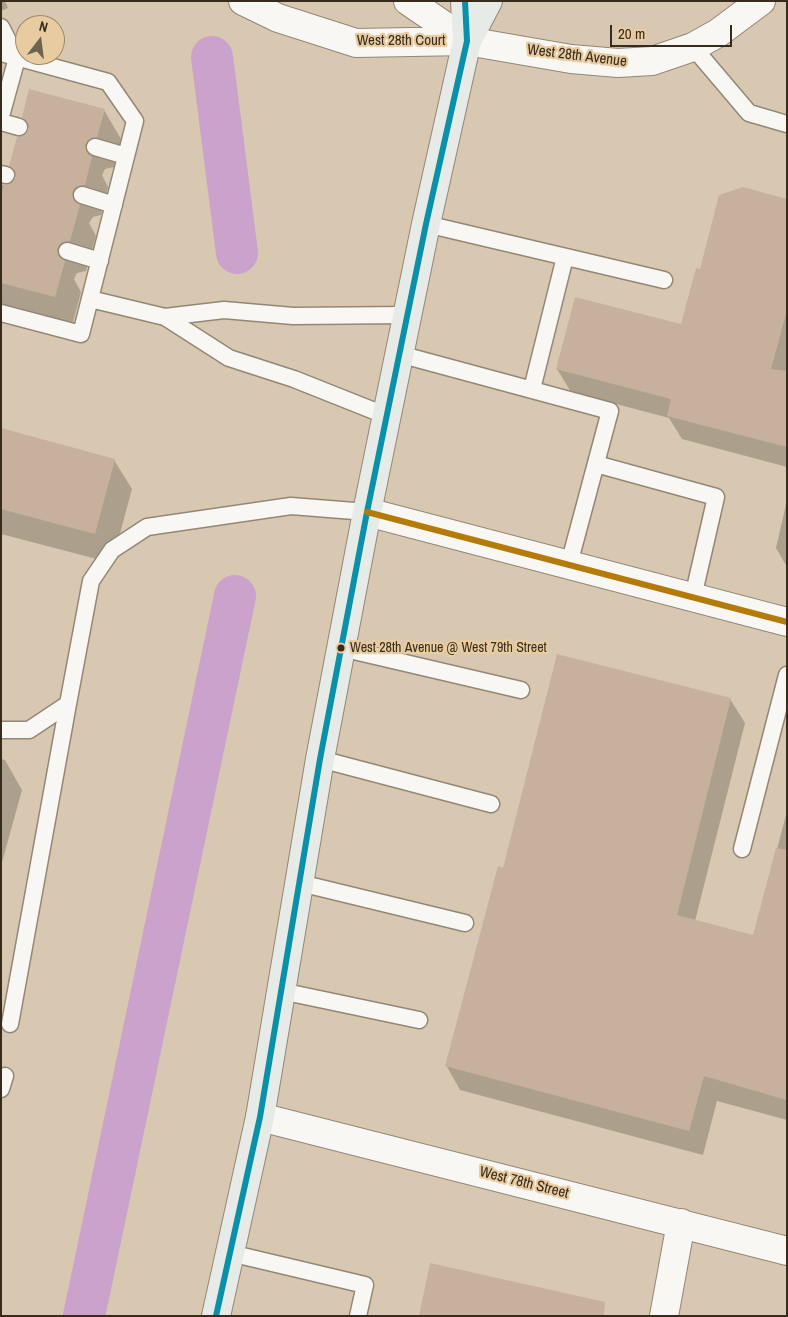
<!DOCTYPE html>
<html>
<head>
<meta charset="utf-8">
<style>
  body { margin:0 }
  #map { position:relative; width:788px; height:1317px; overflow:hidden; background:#d8c8b1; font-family:"Archivo Narrow",sans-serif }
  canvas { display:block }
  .frame { position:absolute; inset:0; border:2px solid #372c1b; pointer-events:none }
  .north { position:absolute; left:15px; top:15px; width:50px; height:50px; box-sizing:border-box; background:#e8cba1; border:1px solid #a18b6b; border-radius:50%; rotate:15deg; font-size:14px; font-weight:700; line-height:20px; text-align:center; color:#372c1b }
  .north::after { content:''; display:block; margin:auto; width:18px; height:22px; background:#6f6350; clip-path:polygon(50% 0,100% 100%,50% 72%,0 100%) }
  .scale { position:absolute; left:610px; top:25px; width:122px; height:22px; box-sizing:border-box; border:2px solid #372c1b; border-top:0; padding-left:6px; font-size:15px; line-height:18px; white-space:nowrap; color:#372c1b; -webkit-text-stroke:4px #e8cba1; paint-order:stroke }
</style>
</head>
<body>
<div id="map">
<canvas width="788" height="1317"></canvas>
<div class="frame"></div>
<div class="north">N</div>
<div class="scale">20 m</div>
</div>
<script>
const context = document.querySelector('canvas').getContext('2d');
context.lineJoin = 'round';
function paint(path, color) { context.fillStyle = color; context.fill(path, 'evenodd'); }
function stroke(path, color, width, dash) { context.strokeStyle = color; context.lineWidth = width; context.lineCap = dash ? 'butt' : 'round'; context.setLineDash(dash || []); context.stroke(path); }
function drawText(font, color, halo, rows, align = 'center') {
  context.font = font + ' "Archivo Narrow",sans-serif'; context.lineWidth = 4.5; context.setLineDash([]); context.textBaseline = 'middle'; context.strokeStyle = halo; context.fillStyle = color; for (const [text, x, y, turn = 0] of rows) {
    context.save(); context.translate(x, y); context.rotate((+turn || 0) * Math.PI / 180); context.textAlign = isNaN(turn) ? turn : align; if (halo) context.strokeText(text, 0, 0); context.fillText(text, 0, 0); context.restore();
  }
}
const shadow = new Path2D(`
  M1,1H5L8,8L1,11Z
  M104,110L121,139L114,167L105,169L102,175L108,187L101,215L93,217L89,223L96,236L86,271L77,273L74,279L81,292L72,326L1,307V185H10L17,178L10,165L30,129L23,117Z
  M787,200V467L682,439L669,418L571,392L557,369L682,326L701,271Z
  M1,429L114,460L132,489L112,563L1,534Z
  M787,500V567L776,548Z
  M730,699L745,723L695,921L754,937L787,811V1120L717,1101L703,1155L460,1090L446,1065L504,869Z
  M1,759L5,760L22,790L1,866Z`);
const canal = new Path2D(`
  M212,57L237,253
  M84,1316L235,596`);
const building = new Path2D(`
  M29,89L105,109L97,137L88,140L85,145L88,154L92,157L85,185L76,187L72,192L74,201L80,205L70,241L61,243L57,249L59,257L65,261L55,297L1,283V194L4,185L10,184L16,177L15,171L9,166L17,137L26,134L29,129L26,120L22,117Z
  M743,187L787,199V310L771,369L787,371V447L667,416L671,399L556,369L575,297L681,324L696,268L700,269L719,195Z
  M1,428L115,459L95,534L1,509Z
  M557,654L731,698L677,915L753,935L776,848L787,850V1100L704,1076L689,1131L445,1066L498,866L503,868Z
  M430,1263L605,1302L604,1316H419Z`);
const service = new Path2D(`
  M1,27L17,58L1,116
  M693,47L749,113L787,124
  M1,53L108,82L135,121L81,334L1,313
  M1,122L19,127
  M95,147L126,156
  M1,174L6,175
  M82,195L114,205
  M426,224L664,280
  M67,251L100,261
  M90,299L165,317L229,358L294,379L387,416
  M165,317L224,310L293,316L407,315
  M399,354L610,411L569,564
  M532,389L565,257
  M596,464L716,497L693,597
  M341,648L521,690
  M1,730H29L68,704L91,581L112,550L147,527L291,506L367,512
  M320,759L491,804
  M742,849L787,675
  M300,883L465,923
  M281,991L419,1020
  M10,1024L68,704
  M1,1089L5,1076
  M230,1253L365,1285L358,1316`);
const minor = new Path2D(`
  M367,512L787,622
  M260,1117L787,1251
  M664,1316L681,1223`);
const tertiary = new Path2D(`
  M243,1L278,18L356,43L467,41L571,59L618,63L652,61L693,47L718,33L761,1
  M408,1L467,41`);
const secondary = new Path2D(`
  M468,39L488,1
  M216,1316L260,1117L320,759L367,512L426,224L467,41L465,1`);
const bus1 = new Path2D(`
  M216,1316L260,1117L320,759L367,512L426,224L467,41L465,1`);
const bus2 = new Path2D(`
  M367,512L787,622`);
const markers = [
  [341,648,4.5,"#372c1b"]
];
const busNames = [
  ["West 28th Avenue @ West 79th Street",350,648]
];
const streetNames = [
  ["West 28th Court",401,41],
  ["West 28th Avenue",577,56,7],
  ["West 78th Street",524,1183,14]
];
paint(shadow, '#0003');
stroke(canal, '#cba2cc', 42);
paint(building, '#c7b19d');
stroke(service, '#938775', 19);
stroke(minor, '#938775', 30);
stroke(tertiary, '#938775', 30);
stroke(secondary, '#938775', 30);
stroke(service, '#f9f7f3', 16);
stroke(minor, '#f9f7f3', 28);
stroke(tertiary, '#f9f7f3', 28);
stroke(secondary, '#e7ebe7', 28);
stroke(bus1, '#0b90aa', 6);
stroke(bus2, '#b47b09', 6);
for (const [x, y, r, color] of markers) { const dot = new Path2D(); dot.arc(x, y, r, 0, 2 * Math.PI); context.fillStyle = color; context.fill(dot); stroke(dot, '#e8cba1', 2); }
drawText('14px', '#372c1b', '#e8cba1', busNames, 'left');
drawText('15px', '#372c1b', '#e8cba1', streetNames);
</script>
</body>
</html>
